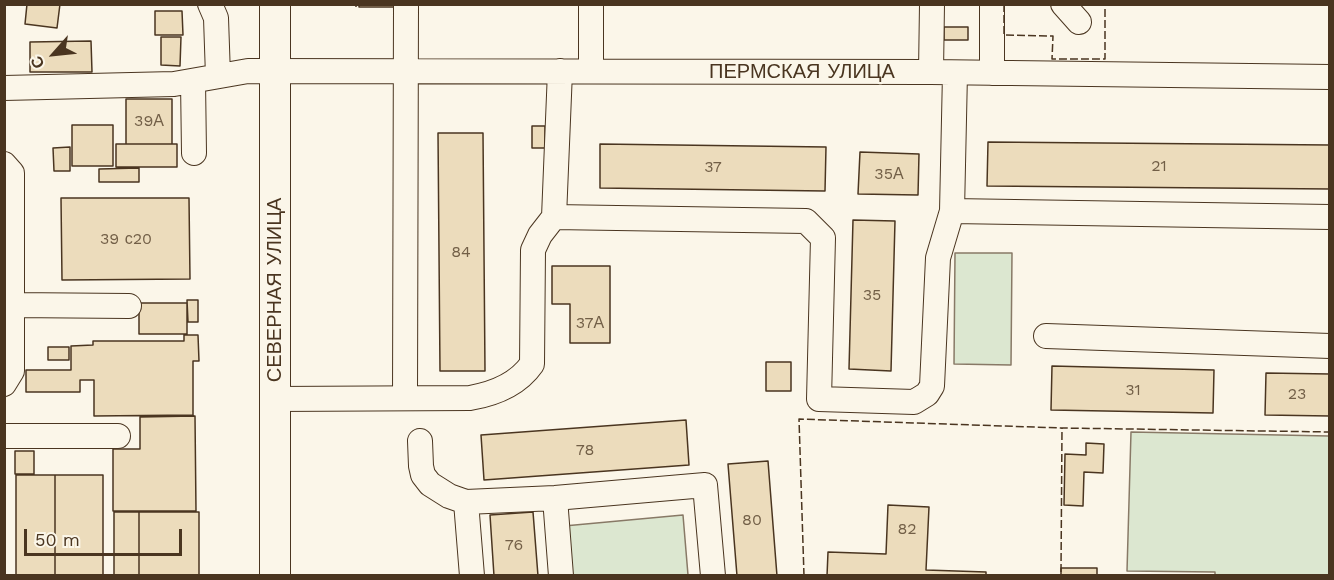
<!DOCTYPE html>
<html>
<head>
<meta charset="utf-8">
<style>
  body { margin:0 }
  #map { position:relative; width:1334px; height:580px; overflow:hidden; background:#fbf6e9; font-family:"Work Sans",sans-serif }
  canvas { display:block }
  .frame { position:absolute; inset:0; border:6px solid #4a3520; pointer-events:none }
  .north { position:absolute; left:24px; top:24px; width:60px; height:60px; -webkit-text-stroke:4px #fbf6e9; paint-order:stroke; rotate:243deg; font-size:16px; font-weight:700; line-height:24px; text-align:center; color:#4a3520 }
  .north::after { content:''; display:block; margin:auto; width:21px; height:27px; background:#4a3520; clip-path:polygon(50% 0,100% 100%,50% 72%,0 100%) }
  .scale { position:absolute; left:24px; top:529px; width:158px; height:27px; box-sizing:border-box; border:3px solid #4a3520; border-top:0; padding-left:8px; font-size:18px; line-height:21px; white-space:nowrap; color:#4a3520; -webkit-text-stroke:4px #fbf6e9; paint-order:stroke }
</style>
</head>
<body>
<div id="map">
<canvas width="1334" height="580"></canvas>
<div class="frame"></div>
<div class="north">С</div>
<div class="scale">50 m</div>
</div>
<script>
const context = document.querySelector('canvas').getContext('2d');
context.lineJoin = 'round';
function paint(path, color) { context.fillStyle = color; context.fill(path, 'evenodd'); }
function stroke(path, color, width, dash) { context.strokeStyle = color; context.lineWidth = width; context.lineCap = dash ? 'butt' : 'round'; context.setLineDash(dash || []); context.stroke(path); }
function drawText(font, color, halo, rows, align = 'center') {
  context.font = font + ' "Work Sans",sans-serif'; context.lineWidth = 4.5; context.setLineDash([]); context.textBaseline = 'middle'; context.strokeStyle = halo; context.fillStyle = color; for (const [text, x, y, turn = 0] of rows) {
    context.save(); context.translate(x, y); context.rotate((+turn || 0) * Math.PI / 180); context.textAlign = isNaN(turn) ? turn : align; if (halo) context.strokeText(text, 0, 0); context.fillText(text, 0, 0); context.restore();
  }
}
const green = new Path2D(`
  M955,253H1012L1011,365L954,364Z
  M1131,432L1329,436V575L1215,576V572L1127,571Z
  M683,515L688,575H567L564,526Z`);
const building = new Path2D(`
  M27,4H60L57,28L25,24Z
  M359,4H394V7H359Z
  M155,11H182L183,35H155Z
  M944,27H968V40H944Z
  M161,37H181L180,66L161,65Z
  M91,41L92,72H30V42Z
  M126,99H172V144H126Z
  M72,125H113V166H72Z
  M532,126H545V148H532Z
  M438,133H483L485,371H440Z
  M988,142L1330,145V189L987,186Z
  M116,144H177V167H116Z
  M600,144L826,147L825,191L600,188Z
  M70,147V171H54L53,148Z
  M860,152L919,154L918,195L858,194Z
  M139,168V182H99V169Z
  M61,198H189L190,279L62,280Z
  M853,220L895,221L891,371L849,369Z
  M552,266H610V343H570V304H552Z
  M187,300H198V322H188Z
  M139,303H187V334H139Z
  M184,335H198L199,361H193V415L94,416V380H80V392H26V370H71V346L93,345V341H184Z
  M48,347H69V360H48Z
  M766,362H791V391H766Z
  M1052,366L1214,370L1213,413L1051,410Z
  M1266,373L1330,374V416L1265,415Z
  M195,416L196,511H113V449H140V417Z
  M686,420L689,465L484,480L481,435Z
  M1086,443L1104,444L1103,473L1084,472L1083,506L1064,505L1065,454L1086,455Z
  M15,451H34V474H15Z
  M768,461L777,576H737L728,464Z
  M16,475H55V576H16Z
  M55,475H103V576H55Z
  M888,505L929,507L926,570L986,572V576H827L828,552L886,554Z
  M114,512H139V576H114Z
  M139,512H199V576H139Z
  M533,512L538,576H494L490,515Z
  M1061,568H1097V576H1061Z`);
const minor = new Path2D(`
  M210,4L216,18L218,76
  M1063,4L1079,22
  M560,71L554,217L806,221L823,238L819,399L914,402L927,394L932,386L938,258L952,211L1330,217
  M591,71V4
  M931,72L932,4
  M992,73V4
  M193,81L194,153
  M4,88L174,84L248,71L931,72L1330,77
  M4,164L12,173V371L4,384
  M952,211L955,73
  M12,305L129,306
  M1046,336L1330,346
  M405,398L406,4
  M275,399L470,398C493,394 518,384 532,364L533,250L540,235L554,217
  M4,436H118
  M420,441L421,466L423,475L430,484L449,496L466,502L555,498L705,485L713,576
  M555,498L561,576
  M466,502L472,576`);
const major = new Path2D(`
  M275,4V576`);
const fence = new Path2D(`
  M1004,4V35L1053,36L1052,59H1105V4
  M356,7V4
  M1061,572L1062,428
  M804,576L799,419L1062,428L1330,432`);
const numberNames = [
  ["39А",149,121],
  ["21",1159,166],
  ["37",713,167],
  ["35А",889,174],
  ["39 с20",126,239],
  ["84",461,252],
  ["35",872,295],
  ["37А",590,323],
  ["31",1133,390],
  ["23",1297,394],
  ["78",585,450],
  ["80",752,520],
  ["82",907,529],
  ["76",514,545]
];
const streetNames = [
  ["ПЕРМСКАЯ УЛИЦА",802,72],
  ["СЕВЕРНАЯ УЛИЦА",275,290,-90]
];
paint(green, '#dce7d0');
stroke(green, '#887966', 1.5);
paint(building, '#ecdcbc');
stroke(building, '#4a3520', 1.5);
stroke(minor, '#4a3520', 26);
stroke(major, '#4a3520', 32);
stroke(minor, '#fbf6e9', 24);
stroke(major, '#fbf6e9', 30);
stroke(fence, '#4a3520', 1.5, [8, 3]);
drawText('16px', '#725f47', null, numberNames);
drawText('20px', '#4a3520', '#fbf6e9', streetNames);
</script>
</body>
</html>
